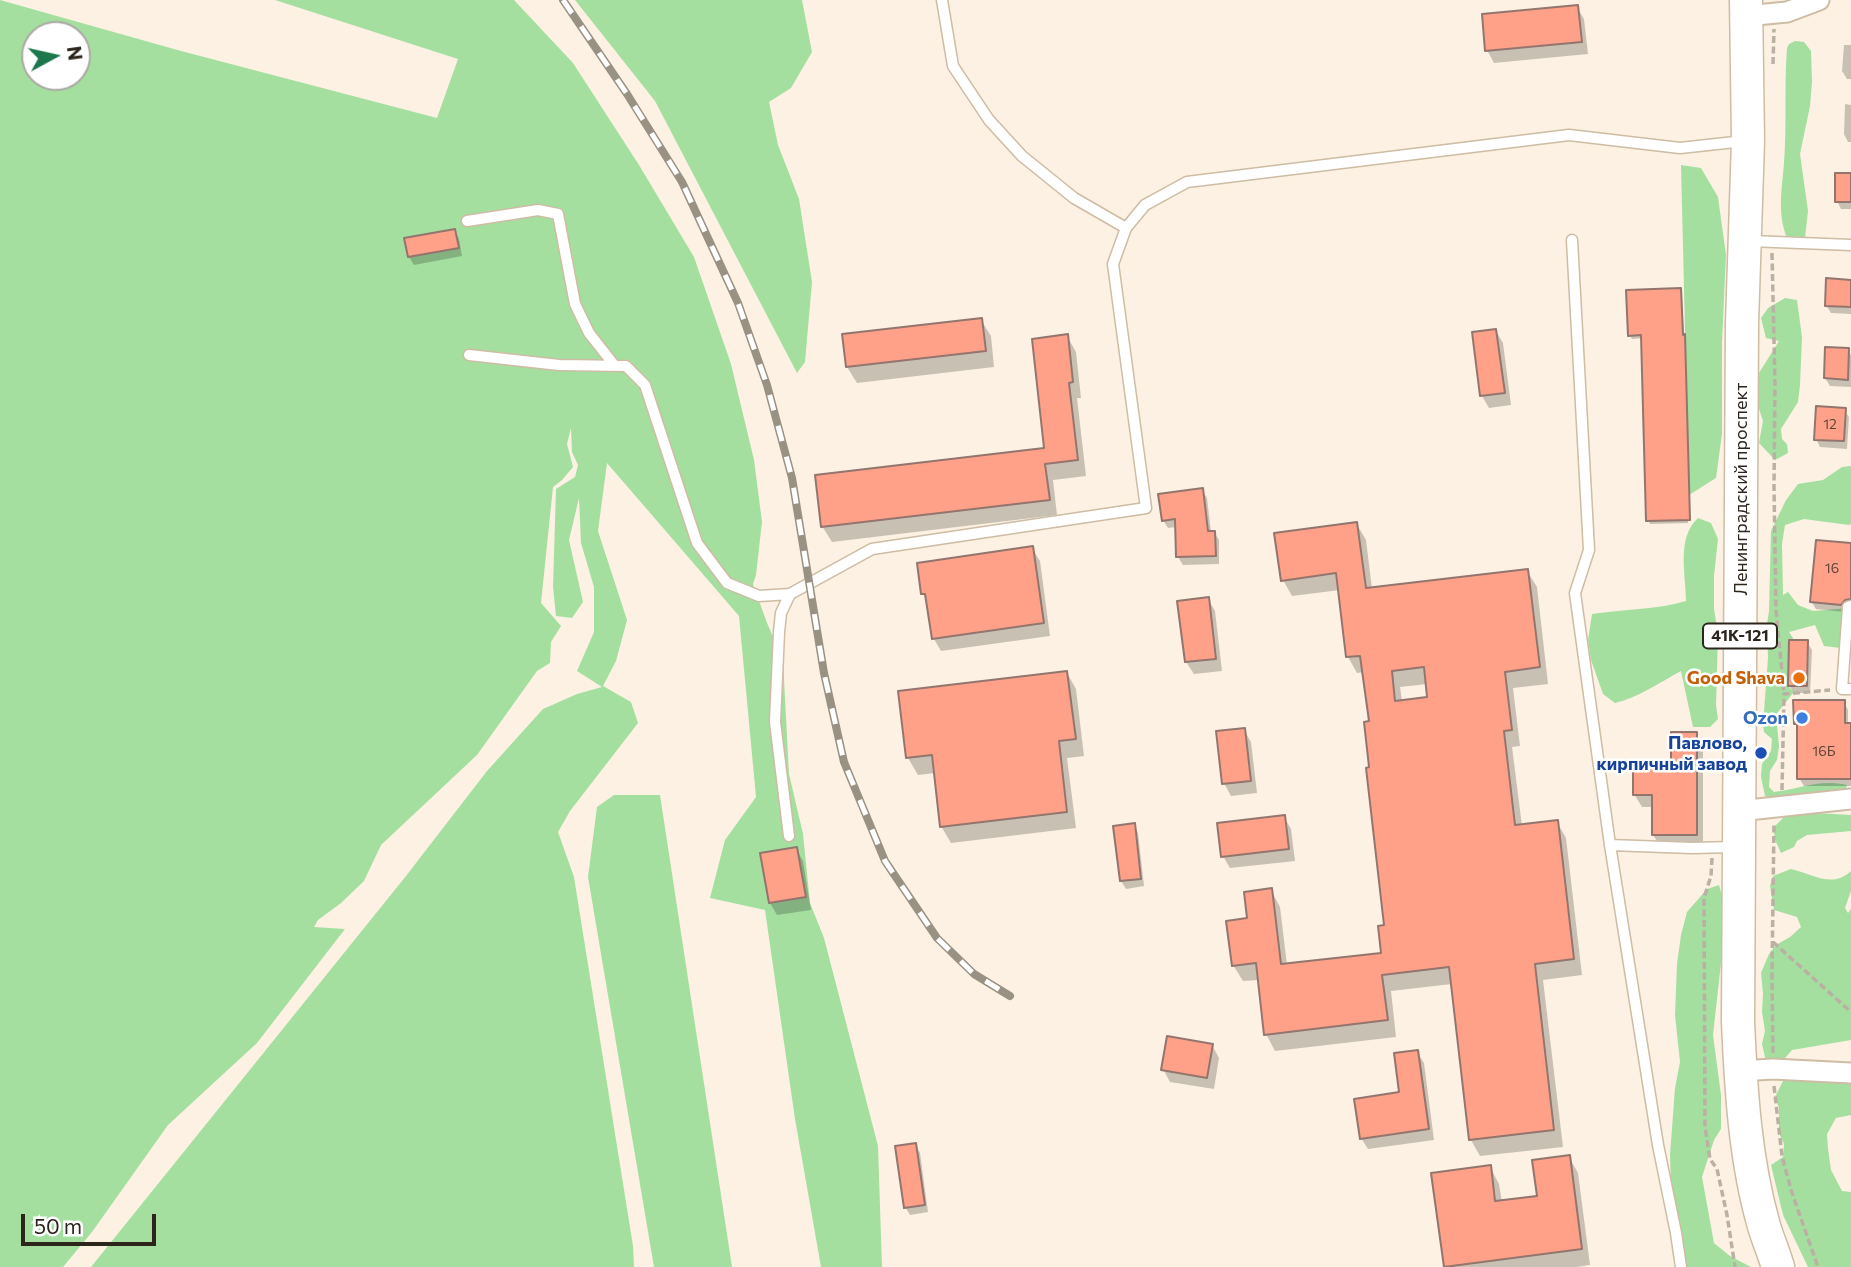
<!DOCTYPE html>
<html>
<head>
<meta charset="utf-8">
<style>
  body { margin:0 }
  #map { position:relative; width:1851px; height:1267px; overflow:hidden; background:#fcf1e2; font-family:Commissioner,sans-serif }
  canvas { display:block }
  .north { position:absolute; left:21px; top:21px; width:70px; height:70px; box-sizing:border-box; background:#fff; border:2px solid #aba8a4; border-radius:50%; rotate:82deg; font-size:19px; font-weight:700; line-height:28px; text-align:center; color:#2c251c }
  .north::after { content:''; display:block; margin:auto; width:24px; height:32px; background:#1c774c; clip-path:polygon(50% 0,100% 100%,50% 72%,0 100%) }
  .scale { position:absolute; left:21px; top:1214px; width:135px; height:32px; box-sizing:border-box; border:4px solid #2c251c; border-top:0; padding-left:9px; font-size:21px; line-height:24px; white-space:nowrap; color:#2c251c; -webkit-text-stroke:5px #fff; paint-order:stroke }
</style>
</head>
<body>
<div id="map">
<canvas width="1851" height="1267"></canvas>
<div class="north">N</div>
<div class="scale">50 m</div>
</div>
<script>
const context = document.querySelector('canvas').getContext('2d');
context.lineJoin = 'round';
function paint(path, color) { context.fillStyle = color; context.fill(path, 'evenodd'); }
function stroke(path, color, width, dash) { context.strokeStyle = color; context.lineWidth = width; context.lineCap = dash ? 'butt' : 'round'; context.setLineDash(dash || []); context.stroke(path); }
function drawText(font, color, halo, rows, align = 'center') {
  context.font = font + ' Commissioner,sans-serif'; context.lineWidth = 5; context.setLineDash([]); context.textBaseline = 'middle'; context.strokeStyle = halo; context.fillStyle = color; for (const [text, x, y, turn = 0] of rows) {
    context.save(); context.translate(x, y); context.rotate((+turn || 0) * Math.PI / 180); context.textAlign = isNaN(turn) ? turn : align; if (halo) context.strokeText(text, 0, 0); context.fillText(text, 0, 0); context.restore();
  }
}
const green = new Path2D(`
  M0,0L181,51L437,118L458,59L275,0H514L573,63L639,165L694,257L731,364L754,460L762,522L756,575L753,584L767,623L783,660L789,774L803,834L810,903L824,938L878,1146L882,1267H821L795,1119L765,910L710,898L725,840L756,797L739,616L607,463L598,531L627,620L616,661L603,686L631,702L638,723L570,811L558,832L574,877L633,1246L634,1267H91L406,876L487,771L543,709L577,694L602,687L577,671L594,632V587L581,543L579,498L569,540L583,602L572,618L556,616L553,587L556,489L575,477L578,465L572,452L571,428L567,444L573,467L562,480L553,487L541,603L561,626L551,642L550,663L537,671L477,755L381,845L364,881L341,903L318,920L314,927L345,929L257,1043L168,1125L92,1232L63,1267H0ZM35,35H77V77H35Z
  M575,0H802L812,52L791,88L769,102L778,145L799,199L812,282L805,362L797,373L655,101Z
  M1795,41L1804,42L1811,51L1812,82L1810,106L1800,154L1808,211L1805,238L1798,240L1787,238C1777,213 1782,188 1784,163C1787,125 1784,86 1787,48L1789,44Z
  M1681,165L1701,168L1718,197L1726,255L1722,342V434L1716,478L1689,495Z
  M1785,298L1797,300L1802,337L1800,385L1798,402L1781,429L1782,439L1787,444L1788,453L1775,460L1759,443L1763,421L1758,406L1756,382L1759,373L1779,341L1766,338L1761,318L1768,308Z
  M1851,466V524L1849,525L1804,519L1785,525L1782,544L1783,595L1788,592L1798,605L1813,611L1849,608V649L1824,646L1815,625L1789,632L1793,638L1792,652L1799,667L1788,686L1794,692L1778,712L1777,725L1779,746L1777,760L1770,771L1769,787L1774,792C1803,789 1816,779 1847,785L1845,792L1771,801L1765,796L1761,777L1762,764L1771,751L1772,739L1764,732L1763,725L1768,658L1767,624L1769,611L1771,531L1786,500L1798,484L1823,480L1842,467Z
  M1698,518L1711,523L1718,539L1714,576V608L1718,635L1716,705L1718,719L1710,727H1693L1681,671C1659,683 1639,697 1615,703L1603,694L1591,660L1588,640L1592,614C1624,609 1655,610 1686,601C1686,575 1676,538 1698,518Z
  M614,795H660L732,1267H654L588,877L597,807Z
  M1815,813L1851,815V831L1807,835L1797,841L1794,847L1781,853L1776,842L1773,828L1786,815Z
  M1791,869C1813,874 1832,889 1851,871V891L1845,908L1848,913L1851,909V1040L1792,1050L1779,1065L1767,1066L1762,1044L1765,1031L1762,1012L1763,994L1761,973L1769,954L1776,945L1790,937L1801,927L1797,917L1774,910L1770,886L1773,876Z
  M1719,885L1722,896L1721,963L1713,1035L1721,1095V1129L1714,1140L1702,1177L1714,1243L1730,1256L1751,1267H1675L1673,1242L1670,1155L1675,1088L1680,1062L1675,1015L1677,964L1681,935L1687,912L1707,889Z
  M1851,1068V1115L1836,1118L1827,1134L1828,1149L1831,1170L1842,1191L1851,1192V1267H1808L1783,1215L1771,1165L1783,1157L1784,1144L1779,1133V1108L1775,1097L1784,1079Z`);
const shadow = new Path2D(`
  M1577,7L1584,19L1588,54L1494,63L1487,50Z
  M1844,45H1851V79H1847L1842,71Z
  M1845,104L1851,105V142H1848L1844,134Z
  M1851,175V209H1841L1837,201Z
  M455,231L459,239L462,256L414,265L409,257Z
  M1851,281V314L1831,313L1826,305Z
  M1680,290L1682,293L1684,334L1688,523L1650,524L1648,520L1643,338L1632,339L1630,335Z
  M981,320L991,336L994,367L857,383L847,367Z
  M1496,331L1503,343L1511,405L1489,408L1482,396L1474,333Z
  M1067,336L1076,352L1081,398H1077L1086,476L1053,480L1057,515L832,542L822,526L1046,450Z
  M1848,350L1851,355V387L1830,386L1825,378Z
  M1844,410L1849,417L1847,449L1820,447L1816,439Z
  M1202,490L1207,498L1211,532H1214L1219,540V564L1183,565L1178,557L1177,527L1168,528L1163,520Z
  M1356,523L1366,540L1372,589L1527,571L1537,587L1548,684L1513,688L1520,746L1512,747L1522,826L1557,822L1566,838L1582,975L1543,980L1563,1147L1480,1156L1471,1140L1452,984L1391,991L1396,1037L1275,1051L1266,1034L1259,980L1243,981L1233,965L1249,920L1271,890L1280,907L1287,965L1383,954L1386,927L1371,769V723L1364,672L1357,673L1348,657L1340,590L1292,596L1283,580ZM1427,684L1429,698L1402,701L1400,687Z
  M1851,545V608L1845,612L1816,609L1811,601Z
  M1032,548L1040,561L1050,636L941,651L934,639L929,604L923,594Z
  M1208,599L1215,611L1222,671L1194,674L1186,662Z
  M1807,642L1812,650L1810,693H1794L1789,685Z
  M1067,673L1076,689L1084,756L1067,758L1076,828L951,843L941,826L935,773L918,775L908,758L900,692Z
  M1844,702L1848,710V725H1851V786H1804L1799,778V730L1795,723Z
  M1244,730L1251,742L1257,793L1231,796L1224,783Z
  M1696,734L1703,746V847H1661L1653,835V807H1642L1634,794L1673,765Z
  M1284,817L1291,829L1295,861L1230,868L1223,856Z
  M1134,825L1138,833L1144,886L1126,889L1121,881Z
  M796,849L803,861L811,910L777,915L770,903L762,854Z
  M1212,1045L1219,1058L1214,1089L1170,1082L1163,1069Z
  M1417,1052L1424,1063L1434,1140L1368,1149L1361,1138L1401,1094Z
  M915,1145L920,1153L928,1212L910,1215L905,1207Z
  M1569,1157L1578,1173L1590,1265L1577,1267H1446L1433,1174L1490,1167L1499,1184L1502,1202L1539,1197Z`);
const building = new Path2D(`
  M1578,5L1582,42L1485,51L1482,14Z
  M1835,173H1851V202H1835Z
  M455,229L459,248L408,257L404,238Z
  M1826,278L1851,280V307L1825,306Z
  M1681,288L1683,335L1685,334L1690,520L1646,521L1641,335L1628,336L1626,290Z
  M982,318L986,351L846,367L842,334Z
  M1496,329L1505,393L1480,396L1472,332Z
  M1068,334L1073,382L1069,383L1078,460L1045,464L1050,500L821,527L815,475L1044,448L1032,339Z
  M1825,347L1849,348L1848,380L1824,378Z
  M1816,406L1846,408L1844,441L1814,440Z
  M1203,488L1208,531H1215L1216,556L1176,557L1175,519L1162,521L1158,494Z
  M1357,522L1366,588L1528,569L1540,667L1505,672L1512,730L1504,731L1515,825L1558,820L1574,959L1535,964L1554,1130L1469,1140L1449,967L1382,975L1388,1020L1264,1035L1256,963L1232,966L1226,921L1247,918L1244,892L1272,888L1281,964L1381,953L1378,926L1384,925L1366,768L1369,767L1364,722L1369,721L1360,656L1346,657L1336,573L1281,581L1274,533ZM1424,667L1427,697L1395,701L1392,671Z
  M1816,540L1851,543V599L1845,600L1841,605L1810,602Z
  M1033,546L1044,623L932,639L925,594H921L917,563Z
  M1209,597L1216,659L1185,662L1177,601Z
  M1789,640H1808L1807,686H1788Z
  M1067,671L1076,739L1059,741L1067,812L940,827L932,755L906,758L898,691Z
  M1793,700H1845V723H1851V779H1797V724H1794Z
  M1245,728L1251,781L1222,784L1216,731Z
  M1671,732H1697V835H1652V795H1633V764H1671Z
  M1285,815L1289,849L1221,857L1217,823Z
  M1135,823L1141,879L1120,881L1113,826Z
  M797,847L806,897L769,903L760,853Z
  M1167,1036L1213,1044L1207,1078L1161,1070Z
  M1418,1050L1429,1129L1360,1139L1354,1099L1399,1092L1394,1053Z
  M916,1143L925,1205L904,1208L895,1146Z
  M1570,1155L1582,1249L1444,1267L1431,1173L1491,1165L1495,1201L1537,1196L1532,1160Z`);
const path = new Path2D(`
  M1773,64L1774,29
  M1772,253L1775,384L1774,487L1776,610L1784,694
  M1782,790L1784,694L1830,690
  M1712,858L1711,876L1704,898L1705,1127L1710,1159L1717,1169L1727,1215L1735,1267
  M1773,942L1851,1012
  M1773,1053L1772,974L1774,823
  M1774,1086L1782,1156L1791,1190L1818,1267`);
const service = new Path2D(`
  M942,0L953,66L989,120L1022,156L1074,198L1126,228
  M467,221L538,210L558,214L575,304L589,333L615,366
  M1572,240L1589,550L1575,593L1610,845L1692,848L1734,847
  M1750,241L1851,245
  M469,355L559,365L626,366L645,385L697,543L727,583L759,596L790,594
  M1851,606L1848,607L1842,689H1851
  M789,836L775,722L779,632L781,613L790,594L872,549L1146,508L1113,264L1126,228L1145,205L1187,182L1569,135L1680,148L1744,141
  M1610,845L1658,1145L1676,1233L1681,1267`);
const minor = new Path2D(`
  M1746,16L1787,12L1819,0
  M1739,811L1851,799
  M1740,1071L1773,1069L1851,1073`);
const primary = new Path2D(`
  M1746,0L1748,141L1742,323L1738,1022C1741,1090 1745,1160 1764,1226C1768,1240 1774,1253 1778,1267`);
const rail = new Path2D(`
  M563,0L627,94L682,182L738,303L767,385L792,478L824,673L844,762L885,861L937,938L974,974L1010,996`);
const markers = [
  [1799,678,7,"#e8710a"],
  [1802,718,7,"#3f7fe0"],
  [1761,753,7,"#1a4fb4"]
];
const numberNames = [
  ["12",1830,424],
  ["16",1832,568],
  ["16Б",1824,751]
];
const shields = [
  [1740,636,74]
];
const shieldNames = [
  ["41К-121",1740,636]
];
const streetNames = [
  ["Ленинградский проспект",1741,489,-90]
];
const foodNames = [
  ["Good Shava",1785,678]
];
const shopNames = [
  ["Ozon",1788,718]
];
const transitNames = [
  ["Павлово,",1747,743],
  ["кирпичный завод",1747,764]
];
paint(green, '#a4dfa0');
paint(shadow, '#0003');
paint(building, '#fea188');
stroke(building, '#93756d', 2);
stroke(service, '#cebca4', 13);
stroke(minor, '#cebca4', 23);
stroke(primary, '#cebca4', 35);
stroke(path, '#bab0a3', 3.5, [7, 3.5]);
stroke(service, '#fff', 10);
stroke(minor, '#fff', 19);
stroke(primary, '#fff', 32);
stroke(rail, '#9a9185', 8);
stroke(rail, '#fff', 5, [16]);
for (const [x, y, r, color] of markers) { const dot = new Path2D(); dot.arc(x, y, r, 0, 2 * Math.PI); context.fillStyle = color; context.fill(dot); stroke(dot, '#fff', 2.5); }
drawText('14px', '#604437', null, numberNames);
for (const [x, y, w] of shields) { const box = new Path2D(); box.roundRect(x - w / 2, y - 12.5, w, 25, 5); context.fillStyle = '#fff'; context.fill(box); stroke(box, '#2c251c', 2); }
drawText('bold 16px', '#2c251c', null, shieldNames);
drawText('18px', '#2c251c', '#fff', streetNames);
drawText('bold 18px', '#c56008', '#fff', foodNames, 'right');
drawText('bold 18px', '#366cbe', '#fff', shopNames, 'right');
drawText('bold 18px', '#164399', '#fff', transitNames, 'right');
</script>
</body>
</html>
